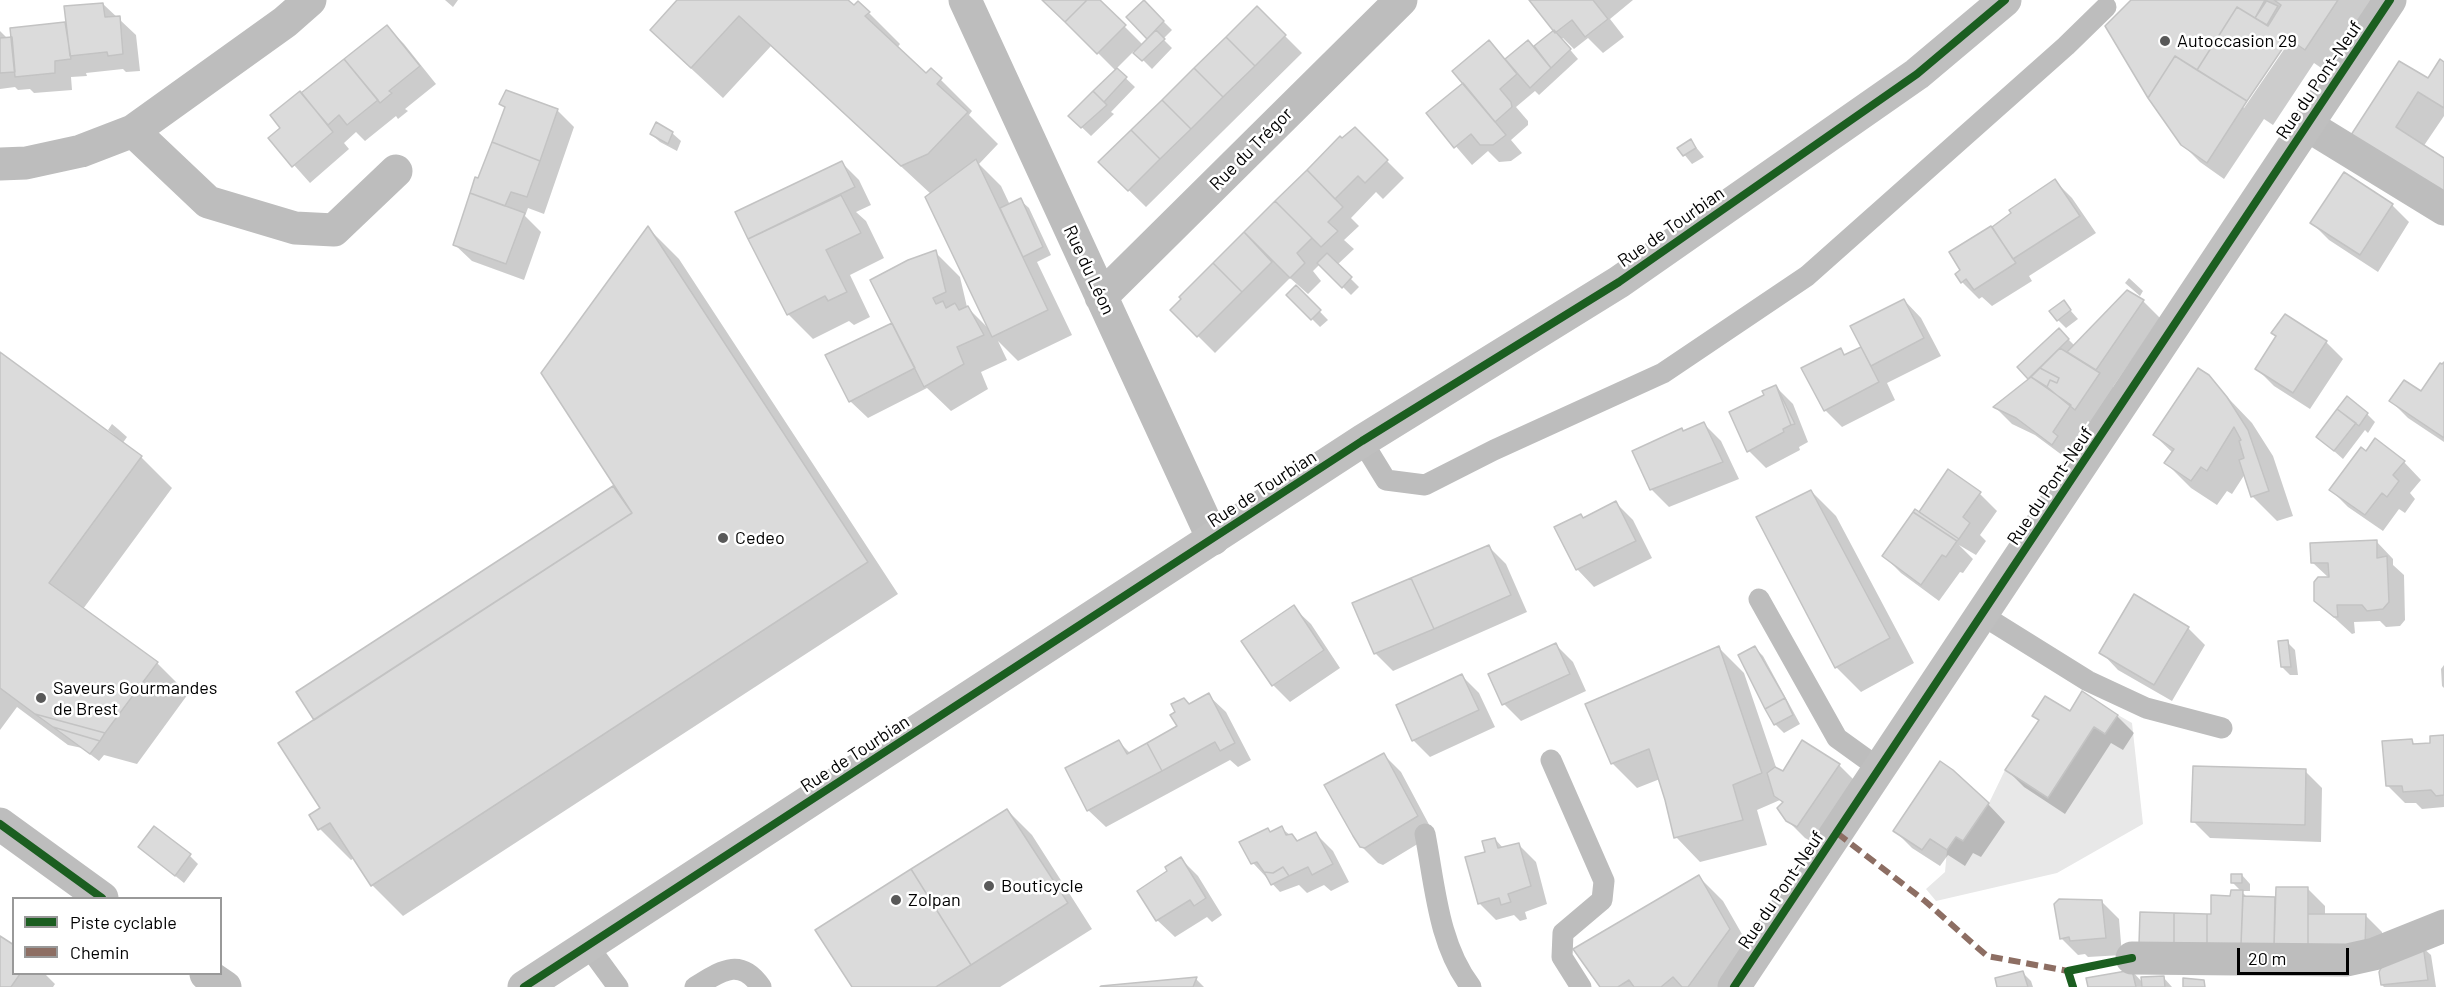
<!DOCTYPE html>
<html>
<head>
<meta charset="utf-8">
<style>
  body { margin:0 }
  #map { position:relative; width:2444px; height:987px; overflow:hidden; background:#fff; font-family:Barlow,sans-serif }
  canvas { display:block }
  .legend { position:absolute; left:12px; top:897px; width:210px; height:78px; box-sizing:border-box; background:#fff; border:2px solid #999; margin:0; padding:8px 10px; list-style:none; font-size:18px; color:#000 }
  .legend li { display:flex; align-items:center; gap:12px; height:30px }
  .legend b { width:30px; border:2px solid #999 }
  .scale { position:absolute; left:2237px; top:948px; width:112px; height:27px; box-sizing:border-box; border:3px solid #000; border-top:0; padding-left:8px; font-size:18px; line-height:21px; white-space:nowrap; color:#000; -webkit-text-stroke:4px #fff; paint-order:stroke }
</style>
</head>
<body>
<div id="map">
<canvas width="2444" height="987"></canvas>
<ul class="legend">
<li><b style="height:8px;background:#1b5e20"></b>Piste cyclable</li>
<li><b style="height:8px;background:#8d6e63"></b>Chemin</li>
</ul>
<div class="scale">20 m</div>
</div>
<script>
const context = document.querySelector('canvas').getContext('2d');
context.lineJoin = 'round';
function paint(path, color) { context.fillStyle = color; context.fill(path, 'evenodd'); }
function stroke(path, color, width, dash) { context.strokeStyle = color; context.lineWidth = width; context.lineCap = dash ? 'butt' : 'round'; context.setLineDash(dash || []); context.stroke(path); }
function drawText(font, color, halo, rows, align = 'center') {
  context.font = font + ' Barlow,sans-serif'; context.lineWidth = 5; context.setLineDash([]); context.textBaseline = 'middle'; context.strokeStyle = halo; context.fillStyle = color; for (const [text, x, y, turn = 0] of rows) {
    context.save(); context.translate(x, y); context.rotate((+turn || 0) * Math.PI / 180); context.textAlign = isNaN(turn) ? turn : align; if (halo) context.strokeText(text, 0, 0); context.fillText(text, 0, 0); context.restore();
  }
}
const green = new Path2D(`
  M2118,715L2132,723L2143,824L2057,873L1936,901L1926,889L1945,872L1947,850L1956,837L1963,841L1989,803L2005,770L2048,798L2094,727L2105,734Z`);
const shadow = new Path2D(`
  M445,0H458L453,7Z
  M679,0H846L854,8L869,13L900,44L897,48L926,76L931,70L972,111L969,115L998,144L979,164L1001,186L1010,205L1020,200L1029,208L1051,255L1037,262L1072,335L1018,361L998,341L1007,360L981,372L988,389L951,411L927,388L868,418L850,401L896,330L935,252L960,277L967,307L989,329L932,195L771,46L723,98L683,61Z
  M1045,0H1098L1143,45L1149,39L1128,17L1144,2L1172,30L1163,39L1172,48L1152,69L1134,51L1116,69L1135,87L1111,112L1114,114L1091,136L1070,116L1116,71Z
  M1531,0H1633L1610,19L1624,37L1603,53L1588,38L1574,49L1563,38L1561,39L1578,59L1539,95L1535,91L1516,107L1528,121V125L1511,140L1522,153L1511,161L1499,162L1488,151L1472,165L1428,114L1465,83L1489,42L1506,60L1534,48L1556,31Z
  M2133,0H2391L2330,74L2314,63L2273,125L2264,119L2224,179L2200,162L2182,144ZM2283,45L2285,48L2244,108L2242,107Z
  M103,4L136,35L140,71L126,72L123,69L86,73L87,76L71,77L72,90L34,93L30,89L18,90L15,87L0,89V31L8,39L13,38L12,29L66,23Z
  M1257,8L1302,53L1146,207L1100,162Z
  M387,27L404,44L436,84L405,109L408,111L398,119L396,116L365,141L356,132L344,143L349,149L310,183L270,138Z
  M2444,64V116L2423,147L2444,160L2353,135L2428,80Z
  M501,104L557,110L574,127L544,214L528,208L525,216L541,232L524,280L472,261L454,244L505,108Z
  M1355,129L1404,178L1383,199L1376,192L1351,218L1359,226L1344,240L1354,249L1337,265L1359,287L1351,295L1320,264L1313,271L1321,281L1308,294L1290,278L1215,353L1172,310L1183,299L1181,297L1340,138L1342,140Z
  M672,133L681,141L677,151L660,142L651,134Z
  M1691,141L1704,157L1692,164L1679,148Z
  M842,163L859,180L871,205L856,212L866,221L884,258L850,275L870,317L854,325L849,321L813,339L788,314L737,213Z
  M2055,181L2072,198L2096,233L2029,276L2032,281L1992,306L1982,297L1979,299L1962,282V270L1951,253L2014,214Z
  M2392,205L2409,222L2378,272L2329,240L2312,223Z
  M648,228L679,259L898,594L403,916L372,885L354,858L351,860L320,829L322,809L317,720L613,488L620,492Z
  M2129,278L2143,291L2140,296L2125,283Z
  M1296,287L1328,320L1320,327L1288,295Z
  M1904,300L1921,318L1941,356L1887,383L1895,400L1842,427L1825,410L1840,350L1847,356L1863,348Z
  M2143,301L2160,318L2113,387L2117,391L2093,425L2088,421L2070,449L2074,454L2070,461L2035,435L2012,424L1995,407L2030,379L2019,367L2059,330L2075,346Z
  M2063,302L2078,319L2066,328L2058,320Z
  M2278,337L2326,342L2343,359L2310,409L2274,386L2257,369Z
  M0,354L113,437L114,435L108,430L112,424L118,429L127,437L122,444L141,457L172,488L83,609L157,663L188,694L137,764L104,755L99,761L82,748L68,745L17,707L0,730Z
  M2444,365V442L2408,418L2391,401L2421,393Z
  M2208,377L2252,423L2273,456L2293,516L2277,521L2252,496L2245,474L2232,494L2227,491L2217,505L2191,488L2166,463L2173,453L2154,435Z
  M1776,387L1793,404L1808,442L1799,447L1800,450L1766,468L1749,451L1767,396Z
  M2367,414L2375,422L2368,433L2365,430L2343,459L2318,437Z
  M1704,424L1721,441L1739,479L1669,507L1651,489L1634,452Z
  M2376,440L2404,462L2421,480L2410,493L2415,499L2405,513L2399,509L2383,531L2348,507L2331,490Z
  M1949,471L1980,494L1997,511L1980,535L1986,541L1976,555L1959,545L1973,559L1963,573L1960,572L1939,601L1901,573L1884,556L1919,514Z
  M1811,491L1836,516L1914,663L1861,692L1836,667Z
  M1616,503L1633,520L1652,558L1594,587L1577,569L1584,519Z
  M2376,541L2393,559V565L2404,575L2405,620L2400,626L2386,627L2380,621L2354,622L2355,633L2352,634L2316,601L2329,578L2313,563Z
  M1488,546L1506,564L1527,612L1393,671L1375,653Z
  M1293,607L1311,624L1340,668L1290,702L1273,685Z
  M2188,628L2205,645L2172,701L2118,670L2101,652Z
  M2287,642L2295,650L2298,675H2290L2282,667Z
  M1556,645L1573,662L1586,691L1521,721L1504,704Z
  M1719,648L1744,673L1777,770L1783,773L1839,765L1856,782L1814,843L1805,838L1787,820L1784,804L1780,800L1757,810L1767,845L1700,862L1676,837L1660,779L1637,788L1612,763Z
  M1755,648L1763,656L1800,724L1784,733L1775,724Z
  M2444,665V688L2442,686L2441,669Z
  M1462,676L1479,693L1495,727L1430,757L1413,740Z
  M1208,695L1226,712L1251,760L1238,767L1230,760L1106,827L1088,810L1119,742L1130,753L1179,727L1190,706Z
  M2070,713L2117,716L2134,733L2123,750L2111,743L2065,814L2024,787L2007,770L2040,721L2034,716Z
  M2444,737V807L2422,809L2416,803H2405L2387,785L2411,741L2417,746L2431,745Z
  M1384,755L1401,772L1434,834L1383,865L1378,863L1361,846Z
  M2305,771L2322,788L2321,842L2210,838L2193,821Z
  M1988,804L2005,822L1981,857L1973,853L1965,866L1948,855L1940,866L1912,848L1895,831Z
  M1007,810L1032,835L1092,929L1000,987H853Z
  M1281,828L1299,842L1316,834L1333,851L1349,882L1331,891L1324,885L1307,893L1299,885L1280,892L1253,863L1241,843Z
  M1495,839L1504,849L1519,845L1536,862L1547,904L1525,912L1527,919L1520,921L1514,915L1496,920L1479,903L1486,853Z
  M140,847L190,856L198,864L184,883Z
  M1181,859L1198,876L1222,915L1212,922L1207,917L1175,937L1157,920L1170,871Z
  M2242,875L2250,884V891H2241L2248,898H2277L2308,889L2325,906V916L2365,915L2382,932V965L2258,962L2213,916L2232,897L2242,892L2232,882Z
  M1698,876L1723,901L1754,955L1731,987H1602Z
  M2102,902L2119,919L2122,955L2088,957L2085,954L2078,955L2061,938Z
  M0,937L14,974H45L55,984L53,987H0Z
  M2422,947L2431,955L2436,987H2384L2382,985Z
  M2132,971L2143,983L2164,978L2172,987H2090Z
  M2022,972L2031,981L2033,987H1999Z
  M1196,979L1204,987H1102Z`);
const building = new Path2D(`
  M677,0H848L854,5L858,1L870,12L865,16L926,73L931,68L942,78L937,84L968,112L928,154L901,166L739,16L691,68L650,30Z
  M1042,0H1087L1065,22Z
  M1087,0H1100L1126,25L1097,54L1065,22Z
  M1144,0L1164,21L1147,39L1126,17Z
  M1529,0H1593L1608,19L1585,37L1572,20L1555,33Z
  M2131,0H2267L2255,18L2237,7L2197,70L2175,56L2148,98L2105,26Z
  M2265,0L2278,6L2267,25L2255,18Z
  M2274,0H2338L2305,50L2289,39L2247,101L2197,70L2237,7L2268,26L2281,5Z
  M103,3L105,17L120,16L123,54L108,56L107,52L70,56L64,6Z
  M1257,6L1286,35L1255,66L1226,37Z
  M65,22L71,59L55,61V73L15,77L10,28Z
  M387,25L420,66L389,91L392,93L380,103L344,59Z
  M1156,30L1165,39L1142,61L1133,53Z
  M1554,30L1571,49L1551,68L1534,46Z
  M12,37L15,72L0,73V38Z
  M1226,37L1255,66L1223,97L1194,68Z
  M1489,40L1517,74L1500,89L1511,102L1512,107L1495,122L1452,71Z
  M1528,40L1551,68L1530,88L1505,59Z
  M2175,56L2247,101L2207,163L2181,145L2148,98Z
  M344,59L378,100L347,125L339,115L328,125L301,93Z
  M2440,59L2444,62V108L2418,92L2396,127L2444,158V195L2351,135L2399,61L2428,78Z
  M1117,68L1127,77L1104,102L1093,91Z
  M1194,68L1223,97L1191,129L1162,100Z
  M1463,83L1506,135L1493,145H1480L1471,134L1454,148L1426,113Z
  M506,90L558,109L540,161L492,142L505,107L499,104Z
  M300,91L333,132L292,167L268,138L280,128L270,115Z
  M1093,91L1107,105L1081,128L1068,116Z
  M1162,100L1191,129L1160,159L1131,130Z
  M656,122L673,132L668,144L650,134Z
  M1355,127L1388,160L1365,183L1358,176L1335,199L1307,170L1340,136L1342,138Z
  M1131,130L1160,159L1128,191L1098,162Z
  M1691,139L1696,148L1683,156L1677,148Z
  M492,142L540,161L527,197L511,192L505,206L470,193L475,177L478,178Z
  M976,159L1048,310L992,337L925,197Z
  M842,161L855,187L748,239L735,212Z
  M1307,170L1343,207L1328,222L1338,231L1321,247L1275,201Z
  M2344,172L2393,204L2360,255L2310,223Z
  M2055,179L2080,216L2013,259L1992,227L2011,213L2009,210Z
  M470,193L525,213L506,264L453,245Z
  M841,195L861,233L826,250L847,292L828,301L825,296L787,315L748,239Z
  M1021,198L1043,247L1023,257L1000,208Z
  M1275,201L1312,238L1297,253L1305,263L1290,278L1244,232Z
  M648,226L868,562L371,886L330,823L318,830L309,815L320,808L278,743L632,513L541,373Z
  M1991,226L2016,263L1974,290L1966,279L1961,283L1955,274L1960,270L1949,252Z
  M1244,232L1272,262L1242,292L1213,263Z
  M936,250L946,292L933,298L936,304L943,301L946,308L955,303L959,310L968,306L984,335L957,347L964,364L924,387L870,280L908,260Z
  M1327,253L1352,277L1342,288L1317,263Z
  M1213,263L1242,292L1197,337L1170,310L1181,299L1179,297Z
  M1296,285L1321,310L1311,320L1286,295Z
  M2127,290L2144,300L2096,370L2067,352Z
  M1904,299L1924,338L1871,366L1850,326Z
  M2064,300L2071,310L2057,321L2049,311Z
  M2285,314L2327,341L2293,393L2255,369L2276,336L2271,333Z
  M892,323L915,368L849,402L825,355Z
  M2059,328L2069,339L2028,379L2017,367Z
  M1861,347L1879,382L1824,411L1801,368L1841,348L1844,355Z
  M2060,348L2100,373L2075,410L2047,387L2050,380L2057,383L2059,378L2040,368Z
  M0,352L142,456L49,583L158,662L105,733L35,714L0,688Z
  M2444,362V438L2389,401L2404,380L2421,391L2440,363L2442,364Z
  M2040,368L2059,378L2057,383L2050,380L2047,387L2031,377Z
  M2198,368L2209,375L2227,397L2248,430L2269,491L2251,497L2239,460L2244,458L2239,441L2241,440L2234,427L2207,471L2201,467L2191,481L2164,463L2174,449L2153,435Z
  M2031,377L2071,405L2053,432L2058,436L2052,445L2016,418L1993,407Z
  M1776,385L1795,424L1791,425Z
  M1776,385L1791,425L1783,429L1784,432L1747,452L1729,412L1764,395L1762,391Z
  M2347,396L2368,413L2359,426L2337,409Z
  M2337,409L2356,423L2334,451L2316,437Z
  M1704,422L1723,462L1650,490L1632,451L1682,428L1683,431Z
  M2375,438L2405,461L2393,475L2399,481L2387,497L2382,493L2365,515L2329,490L2361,447L2366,451Z
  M1948,469L1981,492L1963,517L1970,523L1959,539L1919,512Z
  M613,486L632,513L314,720L296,692Z
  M1811,490L1890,638L1835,668L1756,517Z
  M1616,501L1636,541L1576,570L1554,527L1581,514L1583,518Z
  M1915,509L1959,539L1957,541L1913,512Z
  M1913,512L1957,541L1946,557L1942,555L1921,585L1882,556Z
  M2377,540V558L2387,556L2389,602L2383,609L2367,611L2362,605H2337L2338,617H2334L2314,601V582L2318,577H2329L2328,563H2311L2310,543Z
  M1489,545L1511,595L1434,629L1411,578Z
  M1411,578L1434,629L1374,654L1352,603Z
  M2134,594L2189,627L2154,685L2099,653Z
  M1294,605L1324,650L1272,686L1241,641Z
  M2288,640L2291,667H2281L2278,641Z
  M1556,643L1570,674L1502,705L1488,674Z
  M1719,646L1762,773L1733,785L1743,820L1674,838L1665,800L1649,749L1611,764L1585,704Z
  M1755,646L1785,698L1765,709L1738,655Z
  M1462,674L1479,710L1412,741L1396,705Z
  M2082,691L2118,715L2105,734L2094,727L2048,798L2005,770L2039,720L2032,716L2045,696L2070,711Z
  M1209,693L1235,743L1220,751L1215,742L1162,771L1147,743L1177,726L1170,715L1175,712L1171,704L1184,698L1189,704Z
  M1785,698L1793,715L1774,725L1765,709Z
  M35,714L105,733L100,741L53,727Z
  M53,727L100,741L90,754Z
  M2444,735V795L2436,796L2431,790L2403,792L2402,786H2386L2382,741L2412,739L2413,744L2430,743V736Z
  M1119,740L1127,754L1147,743L1162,771L1087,811L1065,768Z
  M1802,740L1840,764L1797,827L1786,821L1777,808L1783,802L1774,796L1767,773L1775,767L1783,771Z
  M1384,753L1418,816L1365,848L1360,847L1353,836L1324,785Z
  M1940,761L1953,770L1989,803L1963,841L1956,837L1947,850L1930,839L1922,850L1893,831Z
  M2193,766L2306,769L2305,825L2191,822Z
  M1007,809L1068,903L971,965L911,869Z
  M154,826L191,854L175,876L138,847Z
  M1282,826L1286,835L1292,834L1297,841L1316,832L1333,864L1312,875L1308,867L1289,876L1283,867L1273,873L1264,872L1257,862L1251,864L1239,842L1268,828L1270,832Z
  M1495,838L1498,848L1519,843L1531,886L1508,894L1511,902L1501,905L1499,898L1478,904L1465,857L1485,852L1482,841Z
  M1181,857L1206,898L1194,906L1190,900L1156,921L1137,891L1167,871L1165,867Z
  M1283,867L1289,876L1271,885L1264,872L1273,873Z
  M911,869L971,965L936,987H852L815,930Z
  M2231,874H2242V883H2231Z
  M1699,875L1730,929L1688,987H1682L1673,977L1661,987H1634L1629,980L1618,987H1600L1573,949Z
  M2276,887H2308V947L2274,946Z
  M2231,890H2243L2241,945L2207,949V914H2211V895L2230,896Z
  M2243,896L2275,897L2274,946L2241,945Z
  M2059,899L2102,900L2106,938L2070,941L2069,937L2060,939L2054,904Z
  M2140,912L2174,913V945L2139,944Z
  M2174,913L2207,914V945H2174Z
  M2308,914H2366L2365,948L2308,947Z
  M0,936L14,945V974H20L11,987H0Z
  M2423,945L2428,980L2381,985L2379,972L2385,960Z
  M2132,970L2136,987H2088L2086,978Z
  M2023,971L2028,987H1997L1995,978Z
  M2164,976L2165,987H2142L2141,977Z
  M1197,977L1193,987H1100L1101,986Z
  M2183,978L2204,980L2205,987H2183Z`);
const service = new Path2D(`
  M1362,441L1386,480L1425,485L1494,450L1663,373L1807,276L2066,46L2106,7
  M1759,599L1837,738L1880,769
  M1982,615L2088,681L2146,708L2222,728
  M1551,760L1604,881L1602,900L1563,933L1562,957L1581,987
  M1425,834C1435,885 1438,944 1471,987
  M588,946L618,987
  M695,987C720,972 740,956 761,987`);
const minor = new Path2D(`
  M965,0L1213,539
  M2307,125L2444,209
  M133,131L208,202L295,228L334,230L396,171
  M0,164L26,163L81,151L133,131L285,22L310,0
  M1101,297L1401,0
  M2132,958L2347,960L2374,954L2444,926`);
const tertiary = new Path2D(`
  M0,824L102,898
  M206,974L225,987`);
const secondary = new Path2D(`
  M524,987L1362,441L1619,282L1917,74L2005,0
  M1734,987L2390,0`);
const quiet = new Path2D(`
  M1837,833L1925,901L1987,956L2068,971`);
const cycleway = new Path2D(`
  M0,824L102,898
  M524,987L1362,441L1619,282L1917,74L2005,0
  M1734,987L2390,0
  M2073,987L2068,971L2132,958`);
const markers = [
  [2165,41,6,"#595959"],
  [723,538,6,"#595959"],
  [41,698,6,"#595959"],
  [989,886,6,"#595959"],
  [896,900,6,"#595959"]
];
const poiNames = [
  ["Autoccasion 29",2177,41],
  ["Cedeo",735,538],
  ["Saveurs Gourmandes",53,688],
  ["de Brest",53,709],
  ["Bouticycle",1001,886],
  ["Zolpan",908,900]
];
const streetNames = [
  ["Rue du Pont-Neuf",2319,80,-56],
  ["Rue du Trégor",1251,149,-45],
  ["Rue de Tourbian",1671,227,-35],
  ["Rue du Léon",1089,270,65],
  ["Rue du Pont-Neuf",2050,486,-56],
  ["Rue de Tourbian",1262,489,-33],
  ["Rue de Tourbian",855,754,-33],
  ["Rue du Pont-Neuf",1781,890,-56]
];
paint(green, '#e8e8e8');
paint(shadow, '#0003');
paint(building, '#dbdbdb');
stroke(building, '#c3c3c3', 1.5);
stroke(service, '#bdbdbd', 21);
stroke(minor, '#bdbdbd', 33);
stroke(tertiary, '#bdbdbd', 33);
stroke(secondary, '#bfbfbf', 33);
stroke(quiet, '#8d6e63', 6, [12, 6]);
stroke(cycleway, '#1b5e20', 8);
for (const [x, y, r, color] of markers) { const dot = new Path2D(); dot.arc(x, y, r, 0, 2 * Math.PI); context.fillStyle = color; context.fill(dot); stroke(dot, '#fff', 2); }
drawText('18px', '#000', '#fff', poiNames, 'left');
drawText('18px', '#000', '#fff', streetNames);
</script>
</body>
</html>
